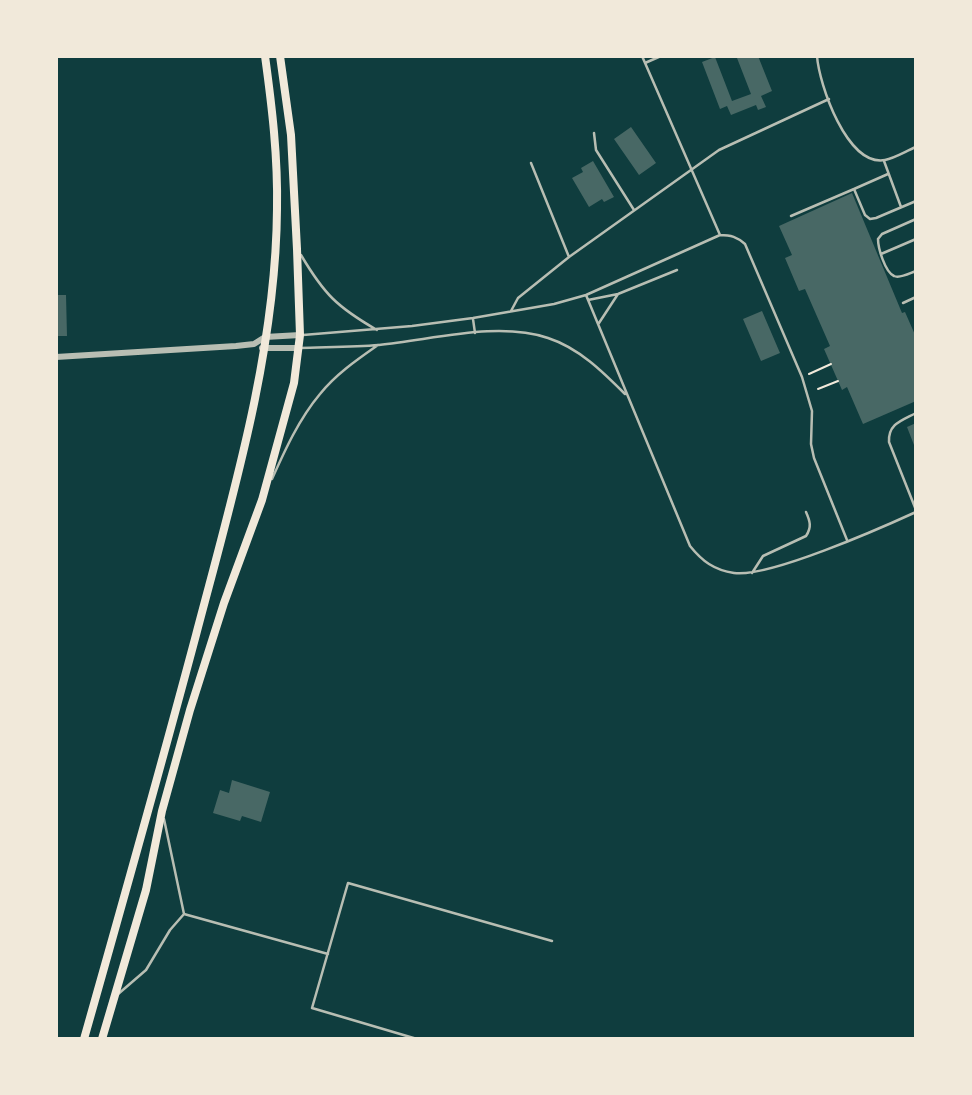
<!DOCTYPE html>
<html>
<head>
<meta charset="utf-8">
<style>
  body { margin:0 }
  #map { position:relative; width:972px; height:1095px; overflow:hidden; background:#0f3d3e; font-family:"Sofia Sans Condensed",sans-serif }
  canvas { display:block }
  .frame { position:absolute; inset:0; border:58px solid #f1e9da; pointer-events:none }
</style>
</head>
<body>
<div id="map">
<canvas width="972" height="1095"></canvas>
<div class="frame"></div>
</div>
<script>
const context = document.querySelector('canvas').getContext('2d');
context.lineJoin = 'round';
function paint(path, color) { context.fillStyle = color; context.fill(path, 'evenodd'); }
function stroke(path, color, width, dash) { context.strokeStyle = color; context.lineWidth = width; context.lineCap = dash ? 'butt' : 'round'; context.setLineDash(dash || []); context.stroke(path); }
const building = new Path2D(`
  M741,56H758L772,91L761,96L766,107L758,110L756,105L731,115L727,106L720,109L702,62L715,57L732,101L751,94L737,58Z
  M631,127L656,163L639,175L614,139Z
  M593,161L614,197L604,202L602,199L589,207L572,178L583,172L581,168Z
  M852,193L902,313L905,312L916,337V401L863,424L847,387L842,390L824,349L830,346L805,289L799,291L785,258L792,255L779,226Z
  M56,295H66L67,336H56Z
  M762,311L780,353L761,361L743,319Z
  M916,423V444L914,445L907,427Z
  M232,780L270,792L261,822L242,816L240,821L213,813L220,790L229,793Z`);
const path = new Path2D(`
  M809,374L831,364
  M818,389L838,381`);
const service = new Path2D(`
  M642,56L720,235
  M817,56C819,84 847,167 885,160C895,158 906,151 916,147
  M645,63L661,56
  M594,133L596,150L634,210
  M884,161L901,207
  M531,163L569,257
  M888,174L854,189L865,215L870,219L876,218L916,201
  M791,216L854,189
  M916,219L882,234L878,239C878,248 885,272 894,276C900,279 910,273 916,271
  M881,254L916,239
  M301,255C324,294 337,307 377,330
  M586,295L690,546C702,561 714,570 734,573C768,578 881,528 916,512
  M588,300L618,294L677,270
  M903,303L916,297
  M511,311L518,298L569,257L719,150L829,99
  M473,319L475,333
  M599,323L618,294
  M303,335L412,326L473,318L554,304L586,295L720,235C731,235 737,237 745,244L802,377L812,411L811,444L814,458L847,540
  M299,348C326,347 353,347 379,345C432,340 497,321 548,338C579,348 603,372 625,394
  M916,413C901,421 888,424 889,442L916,510
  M272,479C285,450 299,419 320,394C336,374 358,359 378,345
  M752,573L763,556L806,536C812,527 810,521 806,512
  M184,914L328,954
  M117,995L146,970L170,930L184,914L164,819
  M417,1039L312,1008L348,883L552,941`);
const minor = new Path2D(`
  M262,348H299
  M56,357L236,346L254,344L265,337L300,335`);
const secondary = new Path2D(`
  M84,1039C122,905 160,770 196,635C232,498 276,352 277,209C278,157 272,107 265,56
  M102,1039L146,890L162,811L190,710L224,603L262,500L294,383L300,335L297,249L291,135L280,56`);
paint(building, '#486865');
stroke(path, '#f1e9da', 2);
stroke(service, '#b8beb3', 2.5);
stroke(minor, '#b8beb3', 6);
stroke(secondary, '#f1e9da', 8);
</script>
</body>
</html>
